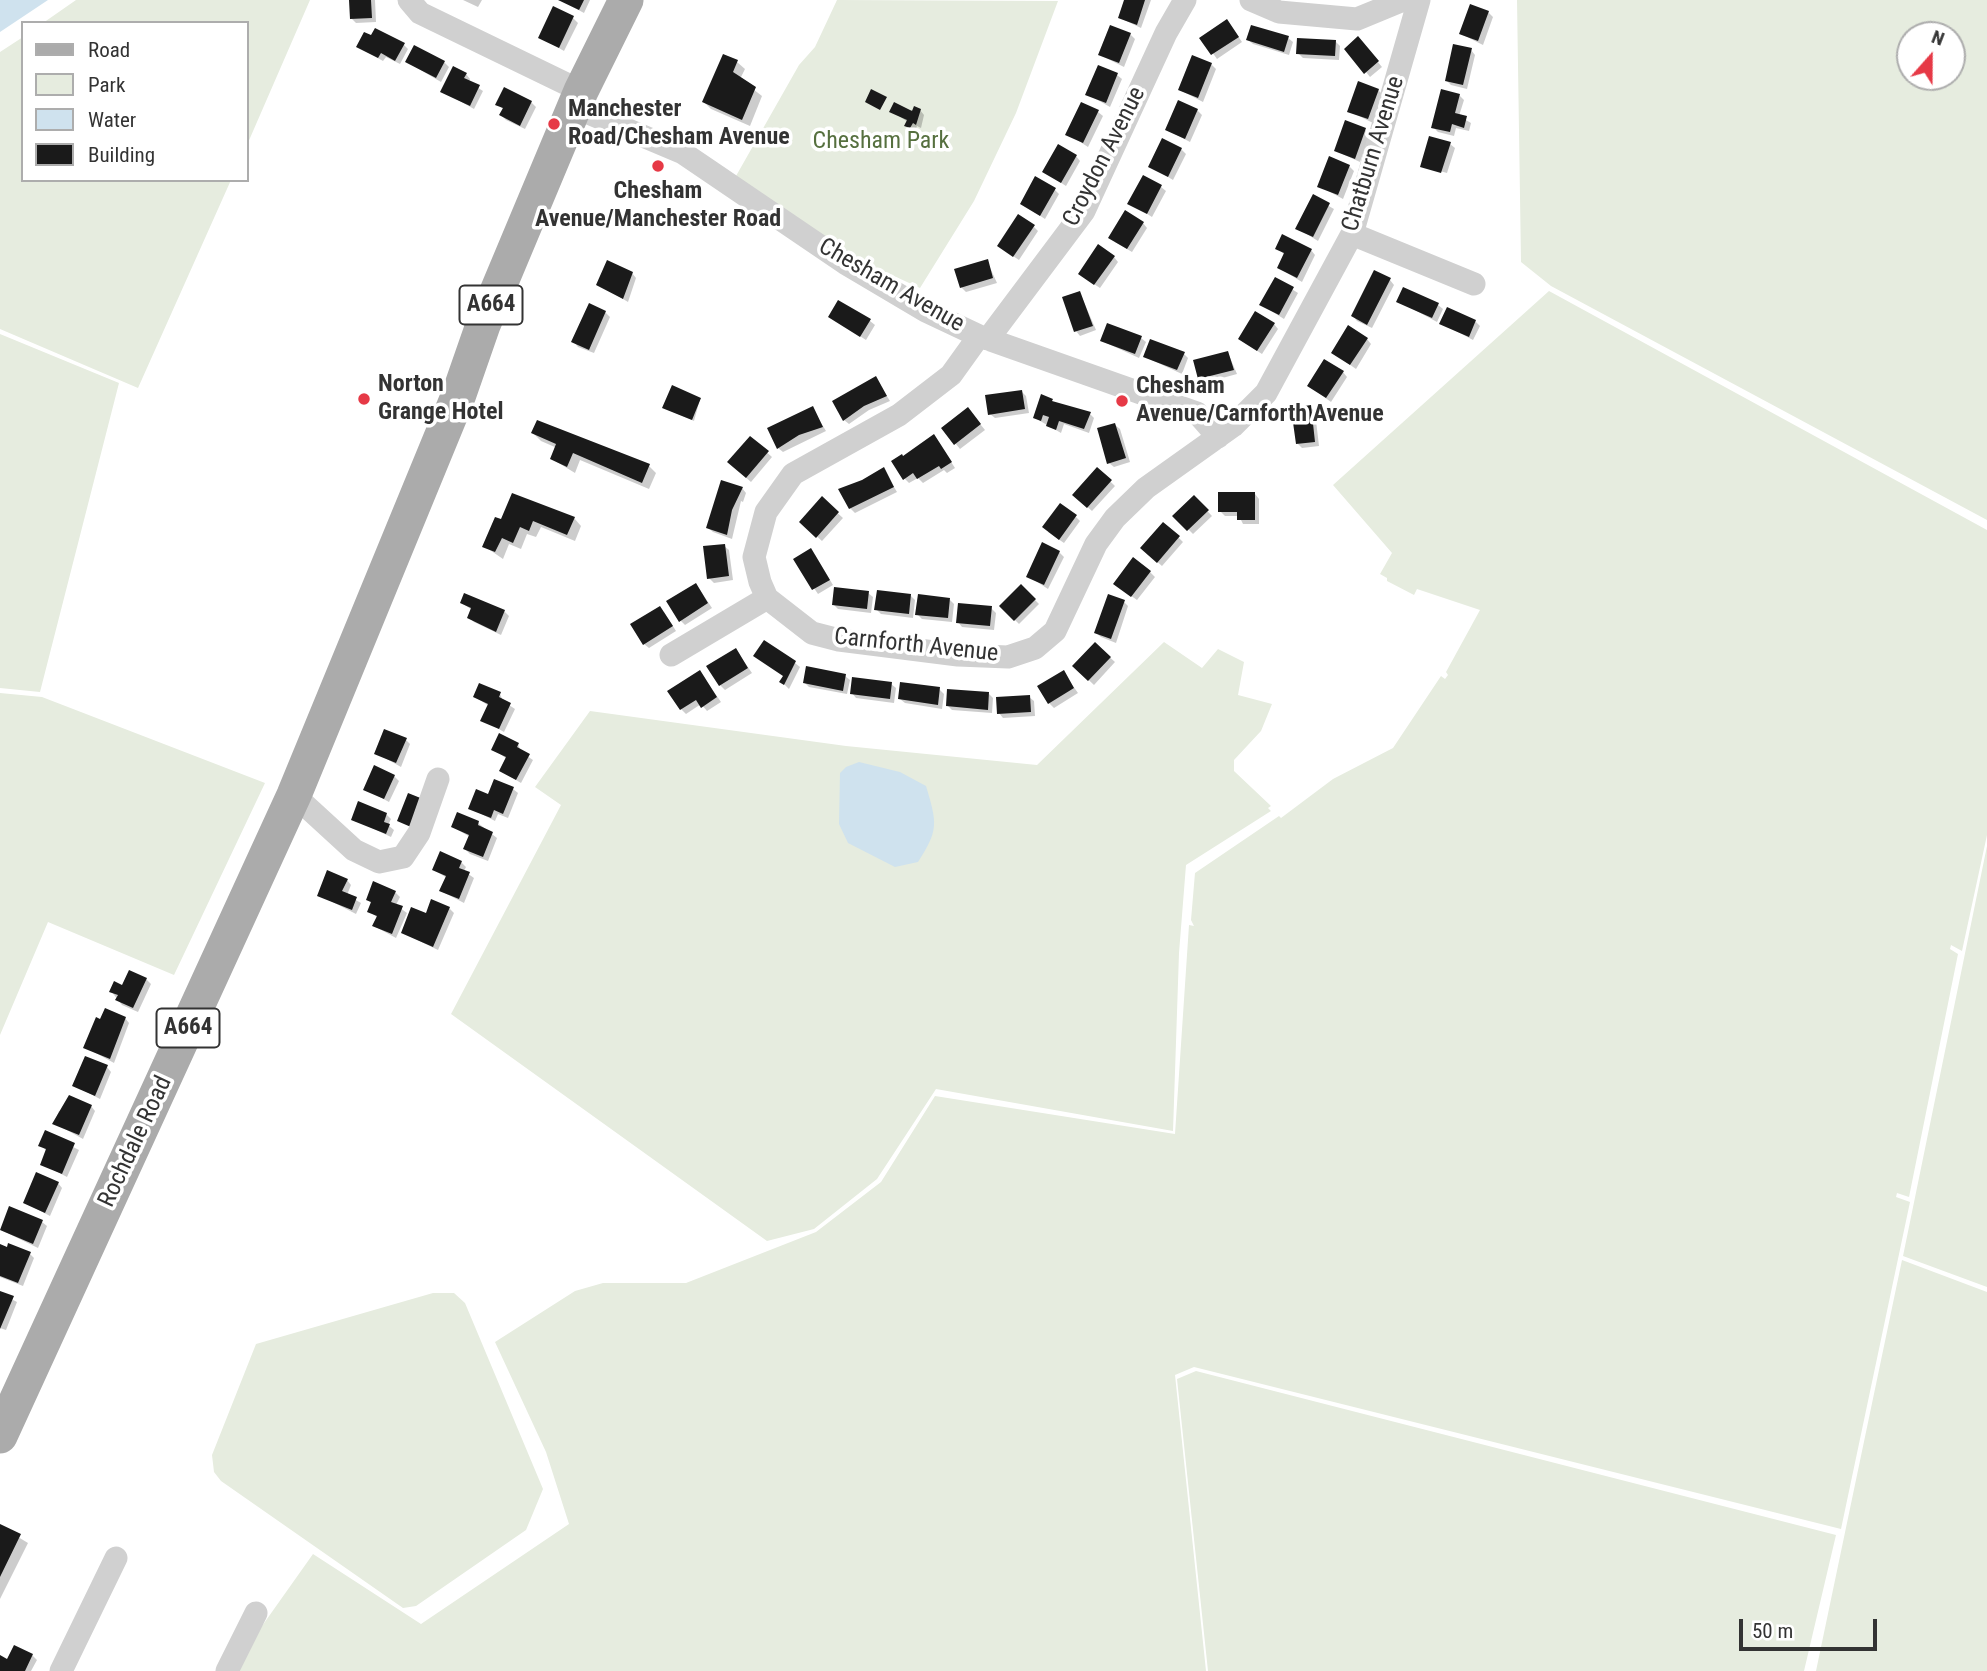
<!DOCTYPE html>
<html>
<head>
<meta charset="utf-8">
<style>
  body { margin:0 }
  #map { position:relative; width:1987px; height:1671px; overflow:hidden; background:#fff; font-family:"Roboto Condensed",sans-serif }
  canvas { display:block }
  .legend { position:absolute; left:21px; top:21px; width:228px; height:161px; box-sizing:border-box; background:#fff; border:2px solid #adadad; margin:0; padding:9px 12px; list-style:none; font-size:21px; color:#333 }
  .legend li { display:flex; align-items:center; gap:14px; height:35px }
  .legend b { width:35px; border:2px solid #adadad }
  .north { position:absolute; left:1896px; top:21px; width:70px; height:70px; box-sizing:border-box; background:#fff; border:2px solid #adadad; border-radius:50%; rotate:21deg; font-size:19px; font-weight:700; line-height:28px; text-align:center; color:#333 }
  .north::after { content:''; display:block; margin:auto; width:24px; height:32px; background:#e63946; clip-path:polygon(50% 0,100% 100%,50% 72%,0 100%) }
  .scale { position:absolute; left:1739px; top:1619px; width:138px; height:32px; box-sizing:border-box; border:4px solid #333; border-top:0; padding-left:9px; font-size:21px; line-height:24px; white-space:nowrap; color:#333; -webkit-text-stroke:5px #fff; paint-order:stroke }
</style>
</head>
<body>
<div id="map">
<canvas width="1987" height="1671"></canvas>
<ul class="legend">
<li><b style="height:9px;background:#ababab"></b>Road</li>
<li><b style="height:19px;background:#e6ecdf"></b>Park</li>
<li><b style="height:19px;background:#cfe2ee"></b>Water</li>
<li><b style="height:19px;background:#1a1a1a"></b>Building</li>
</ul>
<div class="north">N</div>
<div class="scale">50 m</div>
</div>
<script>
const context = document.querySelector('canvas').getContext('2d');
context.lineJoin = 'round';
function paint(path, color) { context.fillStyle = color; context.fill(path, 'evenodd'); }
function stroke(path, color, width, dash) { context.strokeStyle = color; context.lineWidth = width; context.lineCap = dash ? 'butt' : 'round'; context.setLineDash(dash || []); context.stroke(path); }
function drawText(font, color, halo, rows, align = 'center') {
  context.font = font + ' "Roboto Condensed",sans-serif'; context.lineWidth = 7; context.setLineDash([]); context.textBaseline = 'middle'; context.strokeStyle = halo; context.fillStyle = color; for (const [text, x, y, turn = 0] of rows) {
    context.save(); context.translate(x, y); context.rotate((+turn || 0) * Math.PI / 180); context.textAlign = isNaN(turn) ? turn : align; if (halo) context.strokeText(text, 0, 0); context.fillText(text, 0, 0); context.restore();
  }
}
const green = new Path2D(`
  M76,0H310L247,145V23H43Z
  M837,0L1058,1L1016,113L974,201L920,288L855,258L736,176L799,65L815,47Z
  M1517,0H1987V520L1551,286L1521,262ZM1910,35H1952V77H1910Z
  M23,37V180H231L138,388L0,329V52Z
  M1549,291L1987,530V835L1962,951L1951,945L1950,949L1958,954L1909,1197L1897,1193L1896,1197L1910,1202L1841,1529L1194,1367L1175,1375L1206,1671H235L245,1650L313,1554L421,1624L569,1524L546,1452L495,1342L575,1291L603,1283H686L816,1232L881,1182L935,1096L1175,1134L1189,925L1194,926L1191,920L1195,873L1279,816L1281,818L1333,779L1393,748L1441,676L1445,679L1448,675L1446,672L1480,610L1417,589L1414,595L1387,581V578L1380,574L1392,553L1333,485Z
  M0,334L119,383L40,692L0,688Z
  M1164,642L1202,668L1218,649L1244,662L1238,695L1272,704L1261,731L1234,760V771L1271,806L1268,808L1271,811L1186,865L1179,953L1173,1131L936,1089L877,1179L814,1229L767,1241L451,1014L561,805L535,787L590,711L846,746L1037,765Z
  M0,693L42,697L265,783L174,975L48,922L0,1035Z
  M1987,846V1287L1903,1256Z
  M1902,1260L1987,1292V1671H1816Z
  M433,1293H454L465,1303L543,1489L526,1530L416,1606L403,1608L221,1481L214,1472L212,1455L256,1344Z
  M1196,1371L1836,1535L1804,1671H1208L1177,1379Z`);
const water = new Path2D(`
  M0,0H48L0,32Z
  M859,762L900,772L926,786C937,823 939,830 918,862L895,867L848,843L839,824L840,773L846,767Z`);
const shadow = new Path2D(`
  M350,0H375L376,22L356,23L352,19Z
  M463,0H482L478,7Z
  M560,0H590L584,13Z
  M1125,0H1151L1141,28L1120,18Z
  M1488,12L1493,17L1483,45L1461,34Z
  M573,18L578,23L564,51L540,37Z
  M1231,26L1242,42L1217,59L1202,38Z
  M1130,34L1135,39L1124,67L1100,55Z
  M1288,38L1293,42L1289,55L1253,44L1248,40Z
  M1336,42L1340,46L1339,60L1303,58L1298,53Z
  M1362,43L1382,67L1370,77L1366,72Z
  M403,44L408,49L400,64L386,57L383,61L358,47Z
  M1471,50L1475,55L1467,89L1451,85L1446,80Z
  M407,62H444L449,67L441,82Z
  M737,62L745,69L740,79L762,96L750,126L711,109L704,102Z
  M1211,64L1216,69L1203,102L1180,90Z
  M466,74L470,79L469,82L483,91L474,109L442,91Z
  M1117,75L1122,79L1110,107L1087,94Z
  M1378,90L1383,95L1373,123L1349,111Z
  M1459,95L1464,100L1459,116L1471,123L1469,131L1456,128L1454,136L1438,132L1433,127Z
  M531,102L536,107L525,129L506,120L501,115L504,110L498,104Z
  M920,110L924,115L921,128L917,126L915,132L906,125L908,122L891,111Z
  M1197,110L1202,115L1190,142L1167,130Z
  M1098,112L1103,116L1088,147L1068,134Z
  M1365,130L1370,134L1360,162L1336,151Z
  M1450,144L1455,148L1447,173L1422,166Z
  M1181,149L1186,154L1173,180L1150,166Z
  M1076,156L1080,161L1066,186L1044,172Z
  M1349,166L1354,171L1343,199L1319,186Z
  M1161,187L1166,191L1152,217L1130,203Z
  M1054,189L1059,194L1045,219L1022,204Z
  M1313,197L1334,209L1318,241L1297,228Z
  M1143,223L1147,228L1132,252L1115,242Z
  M1034,227L1038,231L1019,260L1004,250Z
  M1277,248L1311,250L1315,255L1302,282L1279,268L1285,255Z
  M1114,257L1118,262L1100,288L1085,278Z
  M987,261L997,283L966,292L961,287Z
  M632,273L636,278L628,302L598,284Z
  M1276,279L1298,293L1284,319L1262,305Z
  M1390,280L1394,285L1372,328L1357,321L1353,316Z
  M1080,293L1096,330L1080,336L1076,331Z
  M1398,301L1438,305L1443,309L1437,322Z
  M605,312L610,317L594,353L578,347L574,342Z
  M830,317L870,321L875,325L866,340Z
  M1475,321L1480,326L1473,340L1441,323Z
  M1274,324L1278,329L1262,354L1245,343Z
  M1141,338L1146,342L1139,358L1102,341Z
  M1367,339L1371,344L1356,369L1333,353Z
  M1228,353L1237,374L1204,383L1199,378Z
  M1184,354L1188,358L1182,374L1145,357Z
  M1343,372L1347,377L1331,402L1309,386Z
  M876,379L890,401L869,410L849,424L844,420Z
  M1021,391L1026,396L1029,413L995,418L990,414Z
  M700,399L694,421L666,409Z
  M1063,407L1090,414L1094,418L1089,433L1064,424L1061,433L1035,418Z
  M1310,407L1315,412L1319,446L1302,448L1298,444Z
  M812,408L826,431L783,452L778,448Z
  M972,414L985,430L960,449L943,428Z
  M1115,425L1120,429L1130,462L1114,467L1109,463Z
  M533,433L649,466L656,473L649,489L580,460L575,473L552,459L557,448L541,441Z
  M934,436L955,468L947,473L944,470L923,483L918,478L909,483L905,479L904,458Z
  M751,438L772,457L751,482L734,467Z
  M883,469L897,492L855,513L850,508L863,482Z
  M1097,469L1115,486L1092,511L1074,495Z
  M742,488L746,493L743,502L741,501L732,539L713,532L708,528Z
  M1255,494L1259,499V524H1243L1239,516H1225L1220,511Z
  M1194,497L1212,516L1193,534L1175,516Z
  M822,499L843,518L822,541L801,522Z
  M1076,517L1080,521L1064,543L1048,532Z
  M574,518L581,526L575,541L541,527L536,537L527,534L521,549L509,544L503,559L484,546L502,522Z
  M1178,537L1183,542L1162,566L1147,553Z
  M724,546L729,550L733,580L714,583L709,578Z
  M1059,552L1064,557L1048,589L1028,576Z
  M815,555L833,585L818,594L795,560Z
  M1150,572L1155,577L1137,600L1120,588Z
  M1021,586L1039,604L1019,624L1001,606Z
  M700,590L712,608L685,625L681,621Z
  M868,593L873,597L871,613L838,609L833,604Z
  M910,595L915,600L913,618L881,614L876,609Z
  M950,600L954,604L952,622L922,619L917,614Z
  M1124,602L1128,606L1116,643L1101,637L1096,633Z
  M462,603L504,611L509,616L501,635L474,622L469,617L472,610Z
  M991,608L996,613L994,630L962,627L958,622Z
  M664,612L676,631L649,648L644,644Z
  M1095,644L1115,662L1094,685L1074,666Z
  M736,650L752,673L725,690L720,685Z
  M795,663L800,667L789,689L782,682Z
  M700,672L721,702L707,711L701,704L686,714L681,709Z
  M1063,672L1078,693L1054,708L1049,703Z
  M845,676L850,680L847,694L809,687L804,682Z
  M891,684L896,688L894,703L856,698L852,693Z
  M939,689L944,694L942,709L905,703L900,699Z
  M500,694L503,701L515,709L504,732L483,720L489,706L475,697Z
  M989,694L993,698L992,713L952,710L948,706Z
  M1029,697L1034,701L1035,716L1003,718L999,713Z
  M406,740L410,744L401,767L376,753Z
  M518,744L521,752L533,760L521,783L501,771L507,759L493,749Z
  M394,776L399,781L389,802L365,789Z
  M513,789L518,793L508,818L498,814L495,821L470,808L489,796Z
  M386,814L391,819L388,825L394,830L391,837L353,819Z
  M478,823L497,838L488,861L470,854L465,849L470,837L453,827Z
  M461,862L466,867L464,871L474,878L464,903L441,891L447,878L434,870Z
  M347,880L351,885L347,895L361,903L356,914L319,895Z
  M395,892L400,897L396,905L407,913L396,938L374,926L378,918L369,911L372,904L368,900Z
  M449,908L454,913L438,950L403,933L427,915Z
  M146,979L151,984L138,1012L122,1005L111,991Z
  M125,1018L129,1023L114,1063L85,1047Z
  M107,1067L111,1072L100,1099L75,1086Z
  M91,1106L95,1111L83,1139L54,1123L59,1111Z
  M46,1133L79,1150L67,1177L42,1164L47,1151L40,1145Z
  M58,1183L62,1188L50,1216L25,1203Z
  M42,1222L47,1226L38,1248L1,1230Z
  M0,1246L30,1254L34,1258L23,1286L0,1277Z
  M0,1293L17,1302L6,1330L0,1328Z
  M0,1526L28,1543L0,1599Z
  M32,1655L37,1660L31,1671H2L0,1665V1657L8,1661Z`);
const building = new Path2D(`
  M349,0H371L372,18L350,19Z
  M558,0H584L579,10Z
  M1124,0H1145L1137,25L1118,18Z
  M1470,4L1489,11L1478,41L1459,34Z
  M553,6L574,16L559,48L538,38Z
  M1227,19L1239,37L1211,55L1199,38Z
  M1110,25L1131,33L1119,63L1098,55Z
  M1251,25L1289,36L1284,52L1246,40Z
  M375,28L405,43L395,61L381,53L378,58L356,47L364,32L371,35Z
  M1358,36L1379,61L1364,74L1344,49Z
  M1297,38L1336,40L1335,56L1296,54Z
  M1453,44L1472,48L1463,85L1445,81Z
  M414,45L445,61L436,78L405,62Z
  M723,54L738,60L733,72L756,87L742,120L702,102Z
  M1192,55L1212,63L1198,98L1178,90Z
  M1098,65L1118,73L1106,103L1085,95Z
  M453,66L467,73L464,78L480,85L470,106L440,92Z
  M1358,81L1379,89L1368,119L1347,112Z
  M504,87L532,101L520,126L499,115L503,108L495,105Z
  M871,89L887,97L880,110L865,102Z
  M1441,89L1460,94L1455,113L1467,116L1464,128L1452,124L1450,132L1431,128Z
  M1178,100L1198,109L1185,139L1165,130Z
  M894,102L912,111L914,106L921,109L916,125L913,123L910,128L904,126L907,120L889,112Z
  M1081,102L1099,110L1083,143L1065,135Z
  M1345,120L1366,128L1355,159L1334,151Z
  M1429,136L1451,142L1441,173L1420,167Z
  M1162,138L1182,148L1168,177L1148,167Z
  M1058,144L1077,155L1061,183L1042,172Z
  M1329,156L1350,165L1338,195L1317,187Z
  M1143,175L1162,185L1147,214L1127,204Z
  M1035,176L1056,188L1040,216L1020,204Z
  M1313,194L1330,203L1313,237L1295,229Z
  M1125,210L1144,222L1127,249L1108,238Z
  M1018,214L1035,225L1013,257L997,246Z
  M1282,234L1312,249L1297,278L1277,268L1284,253L1275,249Z
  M1098,244L1115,256L1094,285L1078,274Z
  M988,259L993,278L960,288L954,269Z
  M607,260L633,272L623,299L596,285Z
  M1374,270L1391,278L1367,325L1351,316Z
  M1275,277L1294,287L1279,315L1259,305Z
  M1403,287L1439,303L1432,318L1396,302Z
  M1080,291L1093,326L1074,332L1062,297Z
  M838,300L871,319L860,337L828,317Z
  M589,303L606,311L589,350L571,342Z
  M1447,307L1476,320L1469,337L1439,324Z
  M1255,311L1275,323L1257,351L1238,339Z
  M1107,323L1142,336L1135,354L1100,341Z
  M1348,325L1368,338L1350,365L1331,353Z
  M1150,339L1185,352L1177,370L1143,357Z
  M1228,351L1234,370L1198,379L1193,360Z
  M1324,359L1344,371L1326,398L1307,386Z
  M876,376L887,396L864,406L843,421L832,401Z
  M672,385L701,398L692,420L662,408Z
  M1022,390L1025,409L988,415L985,395Z
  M1041,394L1053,399L1052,401L1091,412L1084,429L1059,421L1056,430L1046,426L1049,417L1043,415L1041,421L1033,418Z
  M1311,405L1315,442L1296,444L1291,408Z
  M813,406L823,427L799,435L777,449L767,428Z
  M968,407L981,424L954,445L941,428Z
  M537,420L650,464L642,483L573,453L567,467L550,459L556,444L531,433Z
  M1115,423L1126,458L1107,464L1097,428Z
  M934,434L952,462L941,469L939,466L917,479L913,473L903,480L891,461L902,454L903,456Z
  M750,436L769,451L746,478L727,462Z
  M884,467L894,487L849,509L838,489L862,480Z
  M1097,467L1112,480L1087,508L1072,495Z
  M721,480L743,487L732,510L727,535L706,528Z
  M1218,492H1255V520H1237V512H1218Z
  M512,493L575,517L567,535L533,521L529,531L520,527L513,543L502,538L495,552L482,547L495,517L501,519Z
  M1194,495L1209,510L1187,531L1172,516Z
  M822,496L839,512L816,538L799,522Z
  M1060,503L1077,515L1059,540L1042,527Z
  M1163,522L1180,536L1157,563L1140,548Z
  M1042,542L1060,551L1044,585L1026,577Z
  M725,544L729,576L707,579L703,546Z
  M811,548L830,580L812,590L793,559Z
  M1133,557L1151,571L1131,597L1113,584Z
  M696,583L708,603L679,622L666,601Z
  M1021,584L1036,599L1014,621L999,606Z
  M834,587L869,591L867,609L832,605Z
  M877,590L911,594L909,614L874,610Z
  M464,593L505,610L496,632L467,618L471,608L460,603Z
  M918,594L950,598L948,618L915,615Z
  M1108,594L1125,600L1111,639L1094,633Z
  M958,603L992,606L990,626L956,623Z
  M660,606L673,626L643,645L630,624Z
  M764,640L796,661L784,685L779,682L783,676L753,656Z
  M1095,642L1111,657L1088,681L1072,666Z
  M736,648L748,668L719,686L706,666Z
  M806,666L846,674L843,691L803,683Z
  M700,670L717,697L701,708L696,700L680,710L667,691Z
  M1064,670L1074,688L1048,704L1037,686Z
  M852,677L892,682L890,699L850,694Z
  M900,682L940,687L938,705L898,699Z
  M479,683L501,692L499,697L511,703L499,729L480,721L488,704L473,697Z
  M947,689L989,692L988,710L946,706Z
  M1030,695L1031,712L997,714L996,697Z
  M384,729L407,738L396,763L374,754Z
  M499,733L519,743L517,747L530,754L516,780L499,771L506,757L491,750Z
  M374,765L395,775L384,799L363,790Z
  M494,779L514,787L503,814L494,810L491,818L468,809L476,789L488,794Z
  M408,793L423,799L411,827L397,821Z
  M358,801L387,813L384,822L390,824L386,834L351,820Z
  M457,812L479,821L478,825L493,832L483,857L463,849L469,835L451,827Z
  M440,851L462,861L459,868L470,872L459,899L439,891L446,876L432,870Z
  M327,870L348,879L342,891L357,897L352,910L317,896Z
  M373,881L396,891L391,902L403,906L392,934L372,926L377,916L367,912L371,902L366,900Z
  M431,899L450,907L433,947L401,933L411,907L426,913Z
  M129,970L147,978L133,1008L115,1000L118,995L109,992L114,981L122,985Z
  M105,1008L126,1017L110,1059L83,1048L96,1017L100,1019Z
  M85,1056L108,1065L95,1096L72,1086Z
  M69,1095L92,1105L79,1135L52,1124Z
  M45,1130L75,1143L62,1174L40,1165L46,1149L38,1146Z
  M36,1172L59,1182L45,1213L23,1203Z
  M9,1206L43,1220L33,1244L0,1230Z
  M8,1243L31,1252L18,1283L0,1276V1244L7,1247Z
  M0,1291L14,1296L0,1329Z
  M0,1524L21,1534L0,1577Z
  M14,1645L33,1654L25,1671H0V1655L7,1659Z`);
const street = new Path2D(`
  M409,0L420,13L581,91
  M1251,0L1279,12L1357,19L1403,0
  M574,107L683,153L845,263L926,311L979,336L1197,413L1218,437
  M1352,234L1474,284
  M979,336L951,375L899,415L793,474L766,512L754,557L760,582L767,598L812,633L839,640L958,655L1008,657L1035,648L1055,631L1096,544L1115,518L1146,488L1233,426L1266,393L1352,234L1419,0
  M988,339L1084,211L1166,33L1185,0
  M671,655L767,598
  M294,795L354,850L379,862L403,857L419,833L438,779
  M61,1671L116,1558
  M227,1671L256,1613`);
const primary = new Path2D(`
  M0,1436L294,795L459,394L483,325L581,91L626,0`);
const markers = [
  [554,124,7,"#e63946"],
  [658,166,7,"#e63946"],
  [364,399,7,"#e63946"],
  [1122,401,7,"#e63946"]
];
const shields = [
  [491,305,63],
  [188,1028,63]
];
const shieldNames = [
  ["A664",491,305],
  ["A664",188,1028]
];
const poiNames = [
  ["Manchester",568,110],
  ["Road/Chesham Avenue",568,138],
  ["Chesham",658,192,"center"],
  ["Avenue/Manchester Road",658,220,"center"],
  ["Norton",378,385],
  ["Grange Hotel",378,413],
  ["Chesham",1136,387],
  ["Avenue/Carnforth Avenue",1136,415]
];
const parkNames = [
  ["Chesham Park",881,142]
];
const streetNames = [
  ["Chatburn Avenue",1374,154,-73],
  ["Croydon Avenue",1105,157,-63],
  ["Chesham Avenue",891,286,30],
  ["Carnforth Avenue",916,646,6],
  ["Rochdale Road",136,1142,-65]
];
paint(green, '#e6ecdf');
paint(water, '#cfe2ee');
paint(shadow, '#0003');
paint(building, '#1a1a1a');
stroke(street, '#d0d0d0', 23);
stroke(primary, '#ababab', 35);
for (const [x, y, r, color] of markers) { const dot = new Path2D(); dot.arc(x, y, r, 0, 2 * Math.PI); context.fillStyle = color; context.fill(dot); stroke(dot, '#fff', 2.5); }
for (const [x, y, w] of shields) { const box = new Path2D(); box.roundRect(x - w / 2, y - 19.5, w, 39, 5); context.fillStyle = '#fff'; context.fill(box); stroke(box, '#333', 2); }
drawText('bold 23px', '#333', null, shieldNames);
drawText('bold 24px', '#333', '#fff', poiNames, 'left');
drawText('24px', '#56703f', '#fff', parkNames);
drawText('24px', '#333', '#fff', streetNames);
</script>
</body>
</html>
